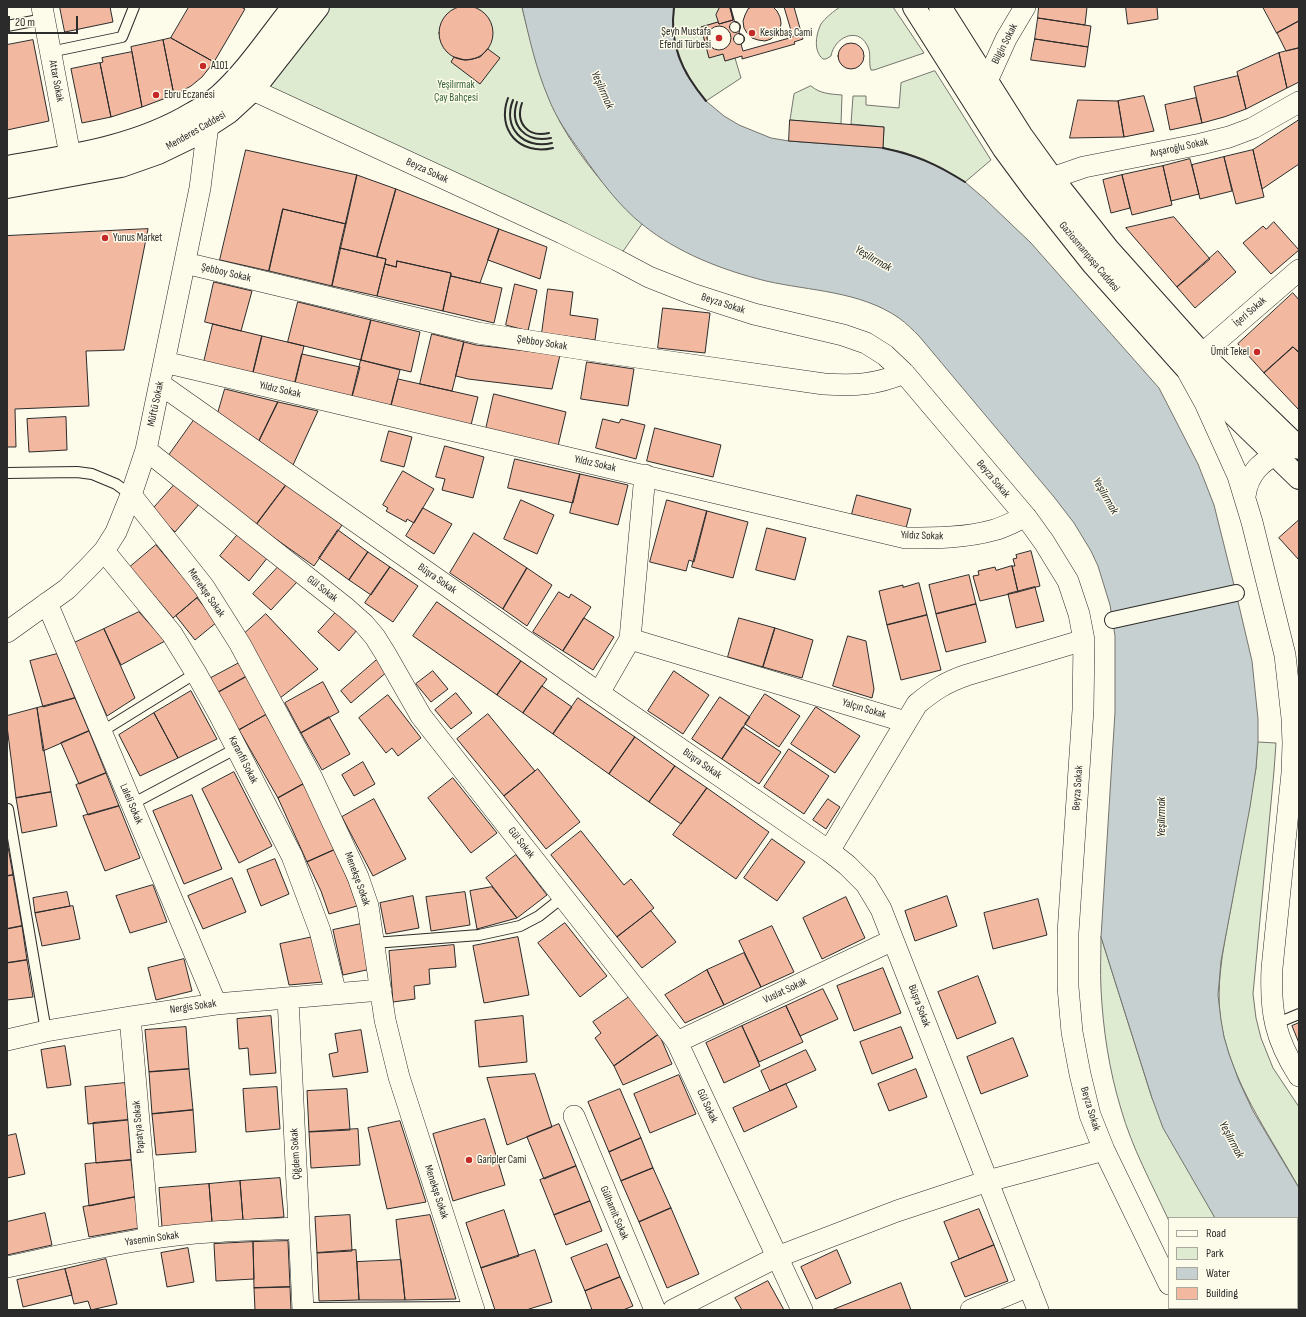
<!DOCTYPE html>
<html>
<head>
<meta charset="utf-8">
<style>
  body { margin:0 }
  #map { position:relative; width:1306px; height:1317px; overflow:hidden; background:#fdfbea; font-family:"Sofia Sans Condensed",sans-serif }
  canvas { display:block }
  .frame { position:absolute; inset:0; border:8px solid #2b2b2b; pointer-events:none }
  .legend { position:absolute; left:1168px; top:1217px; width:130px; height:92px; box-sizing:border-box; background:#fdfbea; border:1px solid #a9a89e; margin:0; padding:5px 7px; list-style:none; font-size:12px; color:#2b2b2b }
  .legend li { display:flex; align-items:center; gap:8px; height:20px }
  .legend b { width:20px; border:1px solid #a9a89e }
  .scale { position:absolute; left:8px; top:16px; width:70px; height:18px; box-sizing:border-box; border:2px solid #2b2b2b; border-top:0; padding-left:5px; font-size:12px; line-height:14px; white-space:nowrap; color:#2b2b2b; -webkit-text-stroke:3px #fdfbea; paint-order:stroke }
</style>
</head>
<body>
<div id="map">
<canvas width="1306" height="1317"></canvas>
<div class="frame"></div>
<ul class="legend">
<li><b style="height:5px;background:#fdfbea"></b>Road</li>
<li><b style="height:11px;background:#deebd1"></b>Park</li>
<li><b style="height:11px;background:#c7d0d0"></b>Water</li>
<li><b style="height:11px;background:#f2b8a0"></b>Building</li>
</ul>
<div class="scale">20 m</div>
</div>
<script>
const context = document.querySelector('canvas').getContext('2d');
context.lineJoin = 'round';
function paint(path, color) { context.fillStyle = color; context.fill(path, 'evenodd'); }
function stroke(path, color, width, dash) { context.strokeStyle = color; context.lineWidth = width; context.lineCap = dash ? 'butt' : 'round'; context.setLineDash(dash || []); context.stroke(path); }
function drawText(font, color, halo, rows, align = 'center') {
  context.font = font + ' "Sofia Sans Condensed",sans-serif'; context.lineWidth = 3; context.setLineDash([]); context.textBaseline = 'middle'; context.strokeStyle = halo; context.fillStyle = color; for (const [text, x, y, turn = 0] of rows) {
    context.save(); context.translate(x, y); context.rotate((+turn || 0) * Math.PI / 180); context.textAlign = isNaN(turn) ? turn : align; if (halo) context.strokeText(text, 0, 0); context.fillText(text, 0, 0); context.restore();
  }
}
const green = new Path2D(`
  M318,7H522C528,34 538,59 547,85C551,97 554,111 560,122C581,160 611,194 642,224L617,260L253,90Z
  M674,7H730L733,20L719,24L718,22L701,27L709,57L723,54L725,61L735,58L741,78L706,101C682,72 669,45 674,7Z
  M840,7H893L924,53L874,70H871C868,62 872,53 867,45C857,26 834,38 831,56L826,59H823C813,51 816,34 821,24C825,18 834,11 840,7Z
  M935,71L991,160L965,182C936,165 915,155 883,148L884,127L851,124L853,96H866V105L899,108L901,83Z
  M811,86C820,94 831,94 842,95L841,124L790,120L794,94Z
  M1258,742L1276,743L1274,771L1253,994L1256,1018L1261,1038L1273,1068L1299,1107V1188C1272,1139 1238,1092 1224,1037C1212,990 1225,942 1233,896C1241,853 1248,811 1256,768Z
  M1101,937L1152,1098L1215,1218H1169V1221C1152,1184 1132,1148 1121,1109C1109,1070 1103,1029 1101,989C1100,971 1101,954 1101,937Z`);
const water = new Path2D(`
  M522,7H674L673,26L675,43L686,74L706,101L724,116L739,125L771,138L789,141L883,148L903,152L923,159L942,168L965,182L986,200L1031,243L1159,388L1198,464L1214,505L1236,593L1252,661L1258,719V742L1256,768L1250,807L1221,961L1218,995L1221,1020L1224,1037L1229,1054L1239,1081L1253,1111L1299,1188V1310H1260V1308H1297V1218H1215L1163,1128L1152,1098L1101,937L1115,712V636L1110,605L1098,566L1091,551L1074,523L1054,497L919,336C913,330 906,323 899,318C860,291 810,291 766,281C722,270 678,253 643,225C619,206 599,179 582,154C569,136 556,118 548,97C536,69 529,37 522,7Z`);
const building = new Path2D(`
  M439 33a27 27 0 1 1 54 0a27 27 0 1 1-54 0Z
  M60,7H110L113,22L65,32Z
  M189,7H241L245,9L214,62L171,38Z
  M720,7H730L733,20L719,24L716,15Z
  M730,7H794L803,39L794,42L795,44L742,59V56L725,61L723,54L709,58L701,27L718,22L719,24L733,20Z
  M731,7H784L793,37L743,51L741,44L744,41V37L742,35L739,34L740,26L738,23L735,22Z
  M752,7H773L777,11L780,17L781,23L780,30L771,39L765,41L758,40L752,38L747,33L744,28L743,21L745,15L748,9Z
  M1039,7H1087L1085,25L1038,18Z
  M1126,7H1157L1158,19L1128,24Z
  M1263,7H1298L1299,10V21L1277,33Z
  M1038,18L1091,26L1088,47L1035,39Z
  M1299,21V48L1286,51L1277,33Z
  M729.5 27a5.5 5.5 0 1 1 11 0a5.5 5.5 0 1 1-11 0Z
  M707 38a12 12 0 1 1 24 0a12 12 0 1 1-24 0Z
  M733.5 39a5.5 5.5 0 1 1 11 0a5.5 5.5 0 1 1-11 0Z
  M171,38L214,62L202,77L191,86L174,95L163,40Z
  M1035,39L1088,47L1085,67L1031,60Z
  M33,40L49,121L7,130V45Z
  M163,40L174,95L142,107L131,47Z
  M838 56a13 13 0 1 1 26 0a13 13 0 1 1-26 0Z
  M1299,48V82L1287,88L1279,53Z
  M488,49L500,58L480,84L451,62L454,57L465,60L472,59L480,57Z
  M132,52L142,107L111,117L100,63L103,62L102,58Z
  M1279,53L1287,88L1246,109L1237,72Z
  M100,63L111,117L82,123L71,69Z
  M1238,76L1246,109L1224,117L1202,123L1194,87Z
  M1144,96L1154,131L1124,137L1118,101Z
  M1196,98L1202,123L1170,130L1165,105Z
  M1078,100L1118,101L1124,137L1070,138Z
  M790,120L884,127L883,148L789,141Z
  M1299,120V164L1262,189L1253,150Z
  M246,150L357,175L346,224L283,209L269,271L220,260Z
  M1253,150L1264,197L1236,204L1224,157Z
  M1224,157L1232,191L1200,199L1192,165Z
  M1190,159L1199,194L1171,201L1163,166Z
  M1163,166L1172,205L1132,215L1122,175Z
  M357,175L396,189L377,257L340,248Z
  M1122,175L1130,208L1111,213L1103,180Z
  M396,189L499,229L480,283L451,276V273L397,261L396,267L385,264L386,259L377,257Z
  M283,209L346,224L332,286L269,271Z
  M1174,217L1210,259L1177,287L1126,228Z
  M1274,222L1299,250L1271,274L1243,243L1263,226L1266,229Z
  M148,229L124,350L86,351L89,406L15,409L16,447H7V236Z
  M499,229L547,247L540,279L488,260Z
  M340,248L386,259L377,296L332,286Z
  M1218,251L1236,272L1195,308L1177,287Z
  M397,261L451,273L443,311L377,296L385,264L396,267Z
  M451,276L502,288L494,323L443,311Z
  M214,282L252,291L241,331L205,322Z
  M515,284L537,290L528,331L506,325Z
  M548,289L573,292L570,315L598,319L595,340L542,333Z
  M1293,293L1299,300V352L1293,347L1264,373L1238,344Z
  M298,302L371,320L361,360L288,342Z
  M663,308L710,313L705,353L658,348Z
  M371,320L420,332L411,372L361,360Z
  M213,324L262,336L253,373L204,362Z
  M432,334L464,342L452,391L420,384Z
  M262,336L304,346L295,383L253,373Z
  M464,342L476,345L560,355L552,389L468,379L456,376Z
  M1293,347L1299,353V410L1264,373Z
  M302,354L360,367L352,397L295,383Z
  M361,360L400,370L391,406L352,397Z
  M587,362L634,369L628,406L581,399Z
  M398,379L478,397L471,425L391,406Z
  M225,389L278,402L259,441L218,413Z
  M494,394L566,412L558,446L486,429Z
  M278,402L318,411L293,465L259,441Z
  M66,417L67,450L29,452L27,419Z
  M603,419L619,423L621,419L645,425L636,459L596,448Z
  M194,420L286,485L256,525L167,458Z
  M655,428L721,445L713,477L647,461Z
  M389,431L412,437L404,467L381,461Z
  M445,446L484,457L473,498L442,490L445,479L436,477Z
  M515,459L580,474L573,503L508,488Z
  M403,471L434,489L414,523L407,519L406,522L386,511L388,508L383,505Z
  M580,474L628,485L618,525L570,513Z
  M175,484L200,503L175,532L152,510Z
  M286,485L342,525L314,566L256,525Z
  M857,495L911,509L906,528L852,514Z
  M521,500L554,515L537,554L504,539Z
  M667,500L707,511L694,562L689,560L686,571L650,562Z
  M423,508L452,524L434,554L406,536Z
  M707,511L748,522L733,578L692,567Z
  M1299,520V560L1279,538Z
  M767,528L806,538L795,580L756,570Z
  M338,530L368,552L349,580L319,558Z
  M239,533L268,557L249,581L220,556Z
  M474,533L527,568L503,609L450,573Z
  M156,545L199,596L173,618L130,567Z
  M1031,551L1040,586L1018,592L1012,566H1015L1013,559L1017,558L1016,555Z
  M368,552L390,567L371,595L349,580Z
  M279,566L297,582L271,610L253,594Z
  M1012,566L1018,592L980,601L973,576L979,575L978,571L995,567L996,570Z
  M390,567L418,586L393,622L365,603Z
  M527,568L552,585L527,626L503,609Z
  M969,575L976,604L936,614L929,585Z
  M919,583L927,615L887,625L879,591L903,585V587Z
  M1035,587L1044,621L1016,628L1008,594Z
  M559,592L569,598L571,594L591,607L563,651L533,632Z
  M197,598L217,622L195,640L176,616Z
  M437,602L521,661L497,695L413,636Z
  M976,604L986,642L946,652L936,614Z
  M338,610L358,629L339,651L318,632Z
  M139,612L165,641L121,665L104,629Z
  M266,614L318,669L280,698L245,633Z
  M927,615L941,670L901,680L887,625Z
  M584,618L614,637L593,670L563,651Z
  M739,618L775,628L763,667L728,657Z
  M775,628L813,640L802,678L763,667Z
  M104,629L135,698L107,716L74,643Z
  M848,636L866,641L874,689L872,698L833,686Z
  M57,654L75,698L43,707L30,661Z
  M379,658L389,670L351,703L341,691Z
  M521,661L547,679L523,713L497,695Z
  M241,662L249,675L217,693L209,679Z
  M433,671L448,689L431,702L416,684Z
  M674,671L709,695L683,734L648,711Z
  M249,675L270,712L239,730L217,693Z
  M323,682L339,712L301,733L285,703Z
  M542,686L572,707L553,734L523,713Z
  M191,691L217,739L178,758L154,713Z
  M456,693L472,713L451,729L435,710Z
  M765,694L800,716L779,747L745,724Z
  M388,695L421,738L398,756L392,748L386,753L359,718Z
  M720,697L750,717L722,759L692,739Z
  M75,698L89,731L43,751L37,708Z
  M578,698L635,737L609,774L553,734Z
  M816,707L860,736L835,773L791,744Z
  M37,708L51,792L16,798L7,726V716Z
  M154,713L178,758L140,776L119,735Z
  M488,714L535,771L504,796L457,739Z
  M266,715L305,783L278,798L239,730Z
  M329,717L350,754L322,770L301,733Z
  M743,727L781,752L759,784L722,759Z
  M89,731L106,773L79,784L61,743Z
  M635,737L675,766L649,802L609,774Z
  M789,749L829,776L804,814L764,787Z
  M363,762L375,784L354,796L342,775Z
  M675,766L707,788L681,824L649,802Z
  M538,769L580,822L546,849L504,796Z
  M234,772L272,846L239,863L202,789Z
  M106,773L119,806L88,815L76,785Z
  M453,778L497,833L471,853L428,798Z
  M305,783L336,849L307,862L278,798Z
  M707,788L769,832L736,879L673,835Z
  M51,792L57,826L22,833L16,798Z
  M192,795L222,869L184,884L153,811Z
  M374,799L406,859L373,876L342,817Z
  M828,799L840,807L826,829L813,820Z
  M119,806L140,858L105,871L83,816Z
  M581,831L624,885L631,879L654,908L617,937L551,855Z
  M772,839L805,862L777,901L744,878Z
  M7,841L13,875L7,876Z
  M334,850L348,880L357,906L329,914L321,891L307,862Z
  M516,855L547,895L517,918L486,878Z
  M275,859L289,894L261,906L247,870Z
  M13,875L22,926L7,929V876Z
  M232,878L246,912L203,929L188,896Z
  M153,885L167,922L130,933L116,896Z
  M492,887L517,918L477,929L470,891Z
  M67,892L70,906L35,913L33,898Z
  M465,892L470,925L431,931L426,897Z
  M413,896L419,928L386,934L380,903Z
  M947,896L957,926L915,941L905,911Z
  M846,897L865,938L822,959L803,918Z
  M1038,899L1047,935L993,949L984,913Z
  M73,906L80,939L42,946L35,913Z
  M651,911L676,942L642,968L617,937Z
  M565,923L607,976L580,997L538,943Z
  M361,924L371,969L343,975L333,930Z
  M22,926L27,960L7,963V929Z
  M772,926L794,972L761,987L739,941Z
  M313,937L323,982L289,985L280,944Z
  M518,937L529,995L484,1003L473,946Z
  M454,945L456,967L429,969L430,984L414,986L415,999L393,1002L389,951Z
  M744,953L761,987L724,1005L707,970Z
  M184,959L192,991L156,1000L148,968Z
  M27,960L33,997L7,1000V963Z
  M883,968L901,1013L854,1031L837,986Z
  M707,970L724,1005L685,1023L665,995Z
  M978,976L996,1023L957,1039L938,992Z
  M823,989L838,1019L800,1036L786,1006Z
  M632,995L659,1034L614,1066L595,1038L601,1033L593,1022Z
  M786,1006L803,1042L759,1062L742,1026Z
  M271,1016L276,1073L250,1075L248,1048L239,1049L237,1019Z
  M523,1016L527,1062L479,1067L475,1021Z
  M1299,1023V1043L1292,1026Z
  M742,1026L760,1066L724,1083L706,1043Z
  M186,1027L189,1069L149,1072L145,1030Z
  M901,1027L913,1058L872,1074L860,1042Z
  M361,1030L368,1072L333,1077L329,1054L338,1052L335,1034Z
  M659,1034L672,1064L623,1085L614,1066Z
  M1013,1038L1028,1076L981,1094L967,1057Z
  M65,1046L71,1085L47,1088L41,1050Z
  M806,1050L816,1070L770,1091L761,1071Z
  M189,1069L193,1110L152,1114L149,1072Z
  M916,1069L927,1097L889,1111L878,1084Z
  M535,1074L552,1127L507,1145L487,1078Z
  M679,1075L696,1114L650,1133L634,1094Z
  M125,1083L128,1120L88,1124L85,1087Z
  M786,1084L797,1107L744,1132L733,1108Z
  M277,1087L280,1129L246,1132L243,1089Z
  M347,1089L350,1130L309,1132L307,1091Z
  M620,1089L641,1138L609,1152L588,1102Z
  M193,1110L196,1152L156,1155L152,1114Z
  M485,1119L505,1185L453,1201L433,1134Z
  M128,1120L131,1160L96,1163L93,1123Z
  M400,1121L426,1202L387,1209L368,1128Z
  M559,1124L576,1166L544,1179L527,1137Z
  M358,1129L360,1165L311,1168L309,1132Z
  M16,1134L25,1174L7,1178V1136Z
  M641,1138L653,1168L621,1181L609,1152Z
  M131,1160L135,1197L89,1206L85,1164Z
  M576,1166L590,1201L554,1215L540,1180Z
  M653,1168L671,1208L639,1222L621,1181Z
  M280,1178L284,1217L243,1220L240,1181Z
  M240,1181L243,1220L212,1222L209,1184Z
  M209,1184L212,1222L162,1227L159,1188Z
  M135,1197L139,1228L89,1237L83,1207Z
  M590,1201L602,1231L566,1245L554,1215Z
  M671,1208L699,1274L667,1288L639,1222Z
  M979,1209L994,1245L959,1259L944,1222Z
  M504,1210L519,1256L481,1268L466,1223Z
  M45,1213L52,1245L7,1255V1222Z
  M350,1215L352,1251L317,1253L315,1217Z
  M430,1215L456,1299L405,1300L396,1220Z
  M288,1241L290,1287L254,1288L253,1242Z
  M253,1242L254,1279L216,1281L214,1244Z
  M607,1244L620,1277L585,1291L571,1258Z
  M994,1245L1008,1281L965,1297L951,1263Z
  M188,1248L194,1282L167,1287L161,1253Z
  M356,1250L359,1300L319,1301L317,1253Z
  M535,1250L552,1302L526,1310H495L481,1268Z
  M837,1250L851,1283L816,1299L801,1267Z
  M106,1259L117,1304L91,1310L88,1301L74,1304L65,1269Z
  M401,1260L405,1300H359L357,1262Z
  M65,1269L72,1295L23,1307L17,1280Z
  M620,1277L633,1306L623,1310H592L585,1291Z
  M768,1281L784,1310H742L735,1298Z
  M901,1283L911,1310H832Z
  M290,1287L291,1310H255L254,1288Z`);
const service = new Path2D(`
  M7,26L44,19
  M50,52L122,37L134,7
  M7,473L77,472L92,474L116,484L131,495
  M101,732L196,673
  M132,804L237,748
  M8,809L46,1031
  M374,943L479,935L520,926L539,916L563,897
  M1275,1024L1299,1014
  M303,1308L473,1307`);
const pedestrian = new Path2D(`
  M1113,620L1236,593`);
const minor = new Path2D(`
  M42,7L70,155
  M987,81L1006,39L1025,7
  M253,90L562,233L617,260L649,277L692,294L754,314L843,335L866,343L885,355L904,373L1026,517L1044,542L1068,581L1079,614L1084,640L1083,710L1068,933V987L1072,1032L1080,1074L1090,1115L1104,1150L1169,1284
  M1052,178L1084,167L1201,144L1229,137L1253,128L1299,102
  M185,263L478,333L608,353L824,384C855,386 875,385 904,373
  M1202,354L1299,270
  M164,362L906,538C936,538 965,538 994,530C1005,527 1015,521 1026,517
  M1189,374L1205,403L1238,476L1252,522L1285,655L1292,718L1293,743L1292,773L1272,968C1270,1012 1275,1039 1299,1076
  M160,384L599,693L829,851L847,865L866,884L881,909L1038,1310
  M146,450L346,608L364,624L375,637L385,653L421,716L677,1042L802,1310
  M131,495L204,587L240,644L312,778L358,877L368,906L385,1020L399,1077L474,1310
  M1245,496C1249,467 1267,460 1289,445
  M104,551L172,634L196,673L220,716L292,856L320,931L336,994
  M47,603L216,1004
  M7,632L67,589L88,568L104,551L116,532L131,495L146,450L200,188L208,125L203,112
  M630,639L906,722
  M599,693L630,639L645,475
  M829,851L917,704C934,690 946,682 967,675L1084,640
  M288,998L303,1310
  M130,1017L149,1238
  M7,1040L46,1031L130,1017L216,1004L381,990
  M677,1042L893,940
  M574,1116L655,1310
  M7,1267C54,1257 100,1246 147,1239C198,1231 249,1230 299,1228
  M1180,1308L1181,1310
  M673,1310L777,1257L897,1211L988,1181L1104,1150
  M971,1310L1029,1286`);
const tertiary = new Path2D(`
  M7,167C71,156 137,147 193,113C202,108 211,103 219,96C247,71 269,37 293,7
  M7,187L121,166L158,153L191,137L229,112L253,90L318,7`);
const primary = new Path2D(`
  M914,7L1004,149L1035,191L1093,264L1186,368L1299,478
  M940,7L1021,135L1052,178L1108,249L1202,354L1299,448`);
const wall = new Path2D(`
  M674,7C669,45 682,72 706,101
  M508,98C496,130 520,156 553,148
  M513,100C502,127 523,150 552,143
  M517,102C509,126 526,143 551,138
  M522,103C515,123 528,138 549,133
  M883,148C916,155 936,164 965,182`);
const markers = [
  [752,33,4,"#c62828"],
  [719,38,4,"#c62828"],
  [203,66,4,"#c62828"],
  [156,95,4,"#c62828"],
  [105,238,4,"#c62828"],
  [1257,352,4,"#c62828"],
  [469,1160,4,"#c62828"]
];
const poiNames = [
  ["Şeyh Mustafa",711,32,"right"],
  ["Efendi Türbesi",711,45,"right"],
  ["Kesikbaş Cami",760,33],
  ["A101",211,66],
  ["Ebru Eczanesi",164,95],
  ["Yunus Market",113,238],
  ["Ümit Tekel",1249,352,"right"],
  ["Garipler Cami",477,1160]
];
const streetNames = [
  ["Bilgin Sokak",1005,44,-63],
  ["Attar Sokak",56,81,79],
  ["Menderes Caddesi",196,131,-30],
  ["Avşaroğlu Sokak",1179,148,-12],
  ["Beyza Sokak",427,171,25],
  ["Gaziosmanpaşa Caddesi",1089,257,50],
  ["Şebboy Sokak",226,273,13],
  ["Beyza Sokak",723,304,18],
  ["İşeri Sokak",1250,312,-41],
  ["Şebboy Sokak",542,343,9],
  ["Yıldız Sokak",280,390,13],
  ["Müftü Sokak",156,404,-78],
  ["Yıldız Sokak",595,464,13],
  ["Beyza Sokak",993,479,50],
  ["Yıldız Sokak",922,536,2],
  ["Büşra Sokak",437,579,35],
  ["Gül Sokak",322,589,38],
  ["Menekşe Sokak",206,593,55],
  ["Yalçın Sokak",864,709,17],
  ["Karanfil Sokak",243,760,63],
  ["Büşra Sokak",702,764,35],
  ["Beyza Sokak",1078,788,-86],
  ["Laleli Sokak",131,804,67],
  ["Gül Sokak",521,843,52],
  ["Menekşe Sokak",357,879,70],
  ["Vuslat Sokak",785,991,-25],
  ["Büşra Sokak",919,1006,69],
  ["Nergis Sokak",193,1007,-8],
  ["Gül Sokak",707,1106,65],
  ["Beyza Sokak",1090,1109,73],
  ["Papatya Sokak",139,1127,-95],
  ["Çiğdem Sokak",296,1154,-93],
  ["Menekşe Sokak",436,1192,72],
  ["Gülhamit Sokak",614,1213,67],
  ["Yasemin Sokak",152,1239,-8]
];
const parkNames = [
  ["Yeşilırmak",456,85],
  ["Çay Bahçesi",456,98]
];
const waterNames = [
  ["Yeşilırmak",602,90,66],
  ["Yeşilırmak",873,259,30],
  ["Yeşilırmak",1105,496,60],
  ["Yeşilırmak",1162,817,-90],
  ["Yeşilırmak",1231,1140,62]
];
paint(green, '#deebd1');
stroke(green, '#74746e', 1);
paint(water, '#c7d0d0');
stroke(water, '#74746e', 1);
paint(building, '#f2b8a0');
stroke(building, '#2b2b2b', 1);
stroke(service, '#2b2b2b', 12);
stroke(pedestrian, '#2b2b2b', 18);
stroke(minor, '#2b2b2b', 22);
stroke(tertiary, '#2b2b2b', 24);
stroke(primary, '#2b2b2b', 24);
stroke(service, '#fdfbea', 10);
stroke(pedestrian, '#fdfbea', 16);
stroke(minor, '#fdfbea', 21);
stroke(tertiary, '#fdfbea', 22);
stroke(primary, '#fdfbea', 22);
stroke(wall, '#2b2b2b', 2);
for (const [x, y, r, color] of markers) { const dot = new Path2D(); dot.arc(x, y, r, 0, 2 * Math.PI); context.fillStyle = color; context.fill(dot); stroke(dot, '#fdfbea', 1.5); }
drawText('11px', '#2b2b2b', '#fdfbea', poiNames, 'left');
drawText('11px', '#2b2b2b', '#fdfbea', streetNames);
drawText('11px', '#34623c', '#fdfbea', parkNames);
drawText('italic 12px', '#2b2b2b', '#fdfbea', waterNames);
</script>
</body>
</html>
